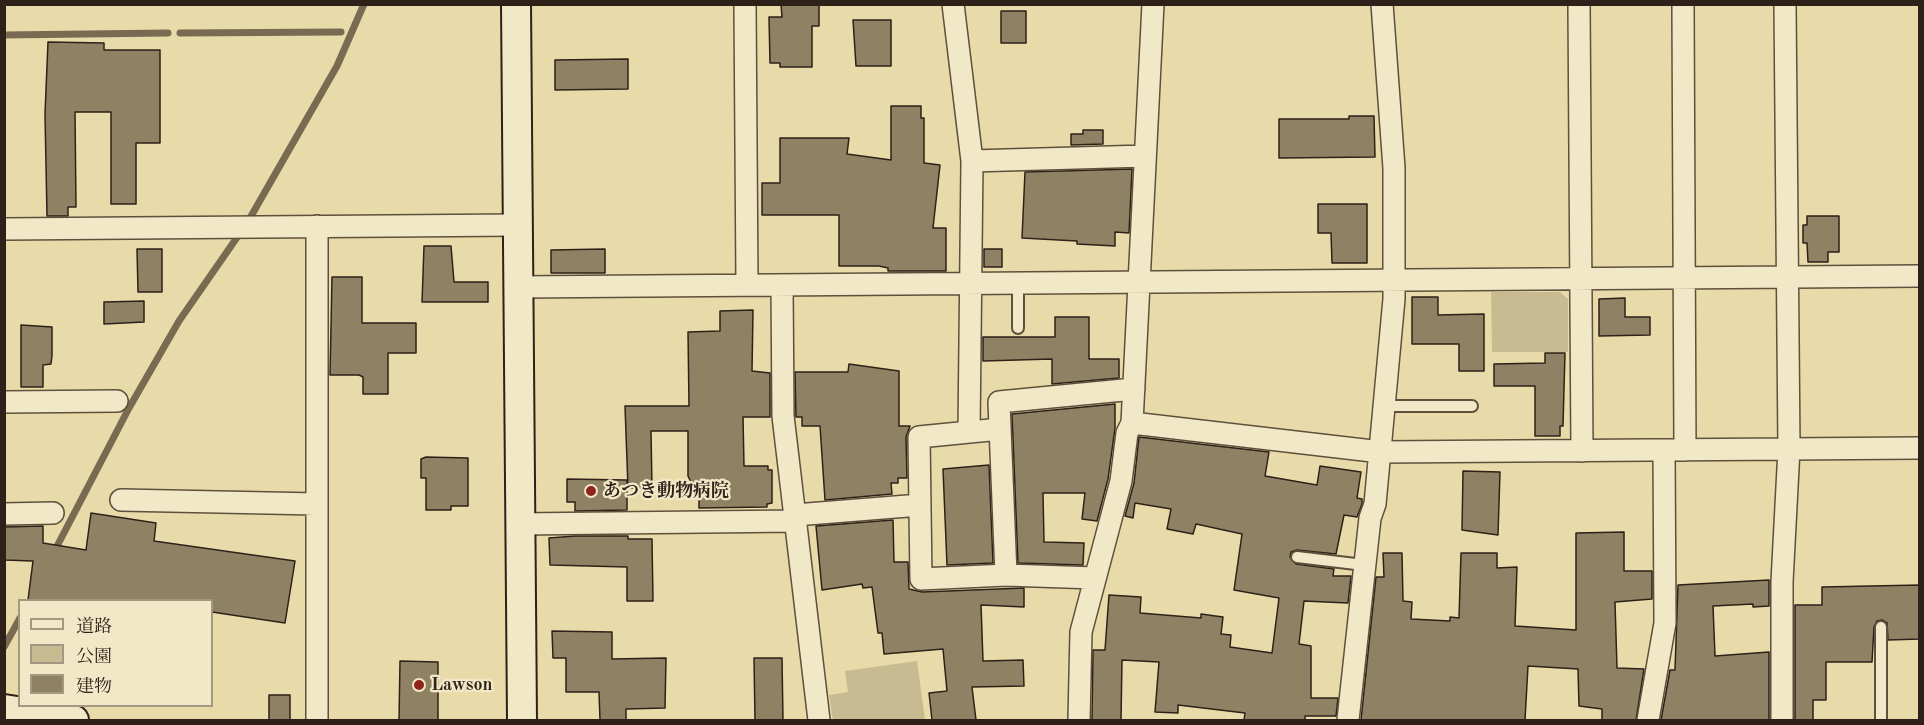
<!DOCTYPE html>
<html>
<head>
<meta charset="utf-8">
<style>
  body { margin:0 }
  #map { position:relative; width:1924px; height:725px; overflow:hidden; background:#e9dba9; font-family:"Old Standard TT","Noto Serif JP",serif }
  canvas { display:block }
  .frame { position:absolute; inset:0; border:6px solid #2e2119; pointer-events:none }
  .legend { position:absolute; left:18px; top:599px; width:195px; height:108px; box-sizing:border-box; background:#f1e8c7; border:2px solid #a39881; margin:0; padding:8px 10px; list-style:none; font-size:18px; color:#2e2119 }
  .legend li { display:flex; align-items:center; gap:12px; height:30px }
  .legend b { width:30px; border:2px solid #a39881 }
</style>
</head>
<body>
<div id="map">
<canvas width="1924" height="725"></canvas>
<div class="frame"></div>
<ul class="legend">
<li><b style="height:8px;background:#f1e8c7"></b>道路</li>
<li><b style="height:16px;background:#c9bb91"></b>公園</li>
<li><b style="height:16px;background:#8f8264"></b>建物</li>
</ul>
</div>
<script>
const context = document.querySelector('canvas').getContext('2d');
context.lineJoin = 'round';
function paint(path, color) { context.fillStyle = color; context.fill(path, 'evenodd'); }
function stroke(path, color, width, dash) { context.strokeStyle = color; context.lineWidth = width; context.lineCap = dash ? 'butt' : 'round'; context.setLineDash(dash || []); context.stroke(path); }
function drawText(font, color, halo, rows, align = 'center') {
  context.font = font + ' "Old Standard TT","Noto Serif JP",serif'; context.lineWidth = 4.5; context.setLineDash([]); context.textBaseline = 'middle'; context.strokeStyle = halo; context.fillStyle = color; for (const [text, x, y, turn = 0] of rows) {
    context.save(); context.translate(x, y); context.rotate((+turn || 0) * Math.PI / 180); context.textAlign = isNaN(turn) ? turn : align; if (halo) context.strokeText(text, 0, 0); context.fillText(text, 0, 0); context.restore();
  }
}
const green = new Path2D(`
  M1491,292H1560L1568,299V352H1492Z
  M917,661L925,720H833L829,695L848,692L845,671Z`);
const stream = new Path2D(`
  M180,33L341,32
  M4,35L168,33
  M250,218L337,66L364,4
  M54,552L129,408L179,321L238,236
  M4,647L20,618`);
const building = new Path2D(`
  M781,4H819V26H812V67H780V63H770L769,17H782Z
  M1001,11H1026V43H1001Z
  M853,20H891V66H856Z
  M48,42L104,43V50H160V143H136V204H111V112H75L76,207H68V216H47L45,114Z
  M628,59V89L555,90V60Z
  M891,106H921V118H924V163L940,165L933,228H946V271H888V268L879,266H839V215H762V183H780V138H849L847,154L891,160Z
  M1349,116H1374L1375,157L1279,158V119H1349Z
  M1083,130H1103V144L1071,145V134H1083Z
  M1132,169L1129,233L1115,232V246L1077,244V241L1022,238L1025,172Z
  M1318,204H1367V263H1332L1331,233H1318Z
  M1807,216H1839V252H1828V262H1808L1807,243H1803V225H1807Z
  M424,246H451L454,282H488V302H422Z
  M137,249H162V292H138Z
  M605,249V273H551V250Z
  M984,249H1002V267H984Z
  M332,277H362V323H416V353H388V394H363V377L359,375H330Z
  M1412,297H1438V315L1484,314V371H1459V344H1412Z
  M1625,298V317H1650V335L1599,336V299Z
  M144,301V322L104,324V302Z
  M753,310L752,371L770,373V417H743L744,466H768V470H772V503L767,504V507L699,508V481L691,482L688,476V431H651L652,488H628L625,406H689L688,332L720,331V311Z
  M1055,317H1089V359H1119V378L1052,384V359L983,361V337H1055Z
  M21,325L52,327V355L51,364L43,365V387H21Z
  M1545,353H1565L1563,426H1560V436H1535V386H1494V364L1545,363Z
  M849,364L899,371V426H910L906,437L907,478H898V483H891L892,494L825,500L820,426H802V417H796L795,372H848Z
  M1115,404V428L1108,479L1097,521L1082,519L1085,493H1043L1044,542L1084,543L1083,565L1018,563L1012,414Z
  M1139,437L1269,452L1265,476L1317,485L1320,466L1361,472L1357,498L1362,499V504L1357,517L1344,515L1336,554L1297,550L1291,552L1290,557L1296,564L1334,569L1333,576H1351L1348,603L1304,601L1299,644L1311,646V698H1338L1336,716H1305V720H1244L1245,713L1178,705V713L1155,712L1159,662L1122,660L1121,720H1092L1093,650H1105L1109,595L1141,597L1140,613L1201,618V614L1223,617L1221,634L1231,635L1230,647L1272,653L1279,598L1234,590L1242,534L1196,524L1193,534L1167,529L1171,509L1135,503L1133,518L1125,516L1134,483Z
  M426,457L468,458V506H451V510H426V478H421V459Z
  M989,465L993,563L947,565L943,469Z
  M1463,471L1500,472L1498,535L1462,530Z
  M567,479L627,480V510L575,511V502H567Z
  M91,513L156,523L154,541L295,561L285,623L212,612V600H28L33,561L4,560V527L43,526V543L86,550Z
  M893,520L894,562H908L909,589L922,592L1024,588V607L981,605L983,661L1023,660L1024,686L972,687L976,720H932L929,693L947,691L943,649L884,654L882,633H878L872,587L863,588L862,584L822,590L816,526Z
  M1624,532V571H1652V599L1615,602L1617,668L1644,669L1636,720H1602V709L1579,706L1578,669L1528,666L1525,720H1361L1376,577H1384L1383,553H1402L1403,601L1412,602L1411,619L1450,621V617L1459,618L1461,553H1497V568L1517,567L1515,626L1576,630V533Z
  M575,536H628V539H652L653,601H627V567L550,565L549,538Z
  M1769,580V606L1753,607V604L1713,606L1715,656L1769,652V720H1661L1670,670H1675L1678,585Z
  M1920,585V639L1888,640L1887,623L1882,620L1877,621L1874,627L1872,662H1826V700H1813V720H1795V605H1822V587Z
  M552,631L612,632V659L666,658L665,708L626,709V720H600L599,692H566V658H553Z
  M754,658H782L783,720H755Z
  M400,661L438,662V720H399Z
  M269,695H290V720H269Z`);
const lane = new Path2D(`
  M1018,283V328
  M1385,406H1472
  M1297,557L1364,565
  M1881,720V627`);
const street = new Path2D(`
  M745,4L747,285
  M953,4L972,161L969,432
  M1579,4L1582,451
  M1683,4L1685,450
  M972,161L1145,156
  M4,229L517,225
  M782,285L783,416L819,720
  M518,287L1920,276
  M4,402L117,401
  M1132,423L1381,452L1920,448
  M1000,429L919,437L921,579L1006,575L1095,578
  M121,500L317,504
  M4,514L53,513
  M795,515L920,505
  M520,524L796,521
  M1006,575L999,402L1134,389
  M317,720V226
  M1079,720L1081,632L1121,481L1127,433L1132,423L1153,4
  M1348,720L1370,518L1375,504L1394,299V168L1382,4
  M1648,720L1665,623L1664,450
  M1782,720V582L1789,449L1785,4`);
const secondary = new Path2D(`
  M516,4L522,720
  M4,709L74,720`);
const markers = [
  [591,491,6,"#8f2418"],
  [419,685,6,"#8f2418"]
];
const poiNames = [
  ["あつき動物病院",603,491],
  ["Lawson",431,685]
];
paint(green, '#c9bb91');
stroke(stream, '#786b52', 7);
paint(building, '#8f8264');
stroke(building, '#2e2119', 1.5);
stroke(lane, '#5d503d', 14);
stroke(street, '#5d503d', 24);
stroke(secondary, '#2e2119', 32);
stroke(lane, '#f1e8c7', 10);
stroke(street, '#f1e8c7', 21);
stroke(secondary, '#f1e8c7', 28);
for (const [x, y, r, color] of markers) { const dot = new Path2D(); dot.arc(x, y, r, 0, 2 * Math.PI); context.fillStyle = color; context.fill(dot); stroke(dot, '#f1e8c7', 2); }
drawText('bold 18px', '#2e2119', '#f1e8c7', poiNames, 'left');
</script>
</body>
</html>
